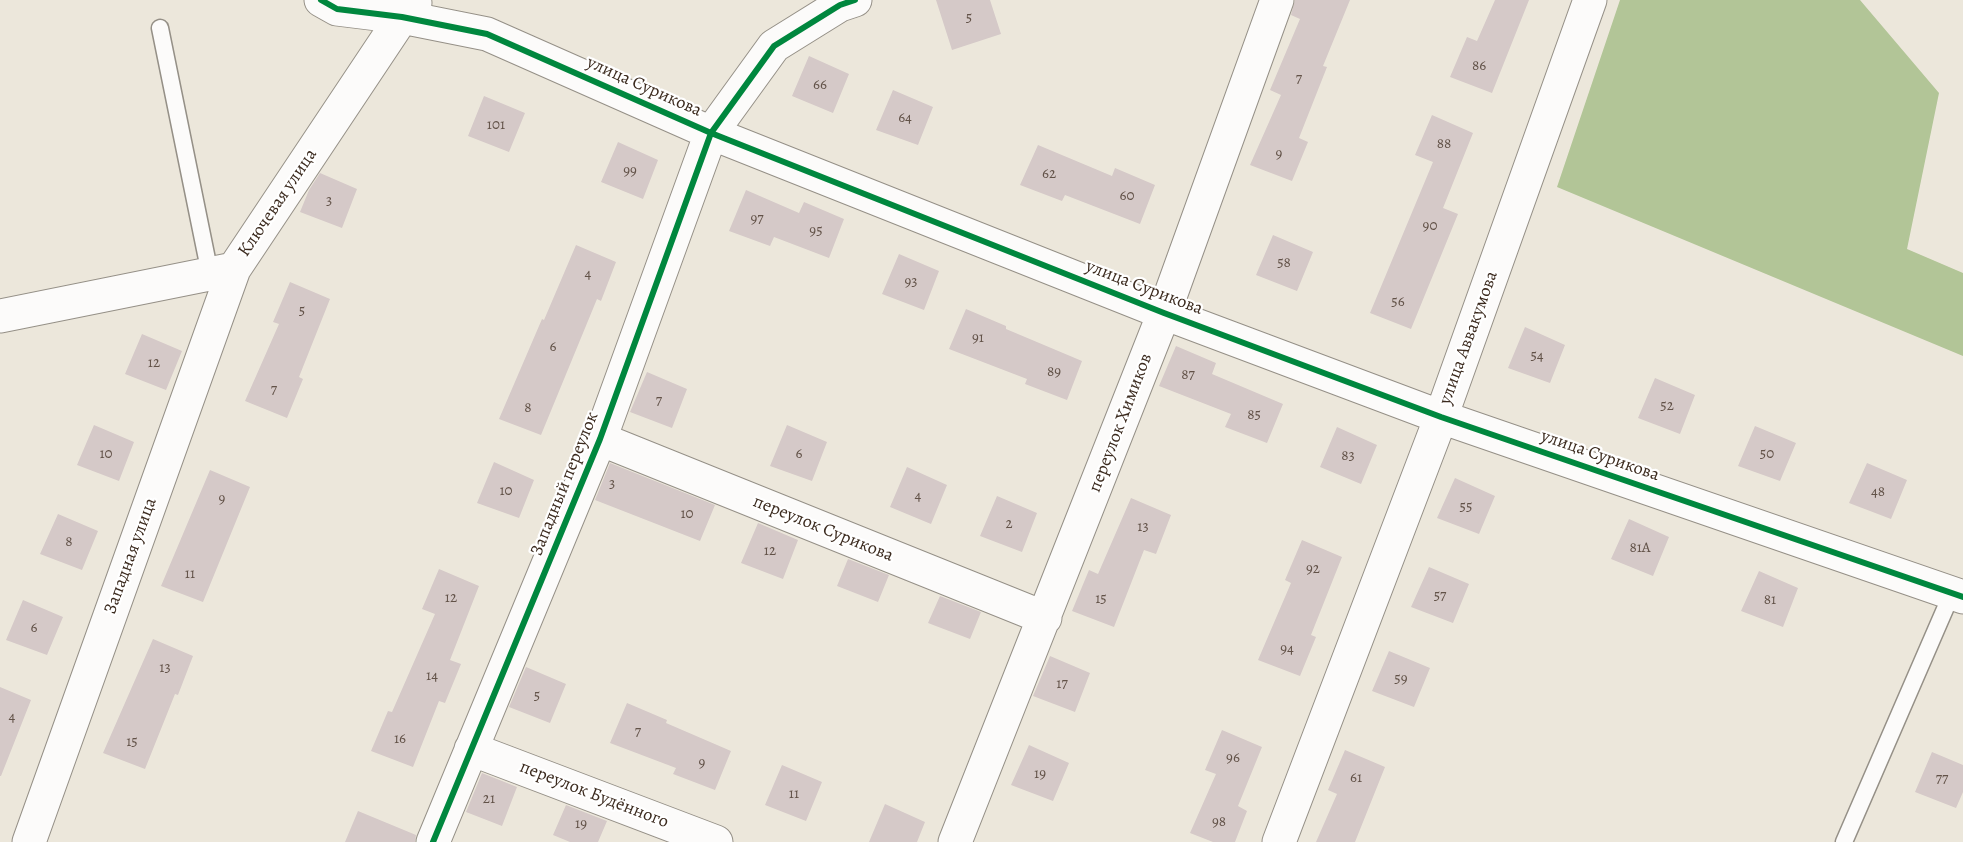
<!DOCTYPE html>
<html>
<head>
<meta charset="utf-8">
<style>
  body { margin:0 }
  canvas { display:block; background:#ece7db }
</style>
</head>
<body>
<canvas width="1963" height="842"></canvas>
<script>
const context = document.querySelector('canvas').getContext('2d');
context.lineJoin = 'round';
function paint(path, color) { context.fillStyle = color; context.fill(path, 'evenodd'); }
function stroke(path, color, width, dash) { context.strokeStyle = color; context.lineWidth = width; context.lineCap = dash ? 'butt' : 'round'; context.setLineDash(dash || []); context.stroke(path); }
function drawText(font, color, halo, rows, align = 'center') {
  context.font = font + ' Alegreya,serif'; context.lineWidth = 4.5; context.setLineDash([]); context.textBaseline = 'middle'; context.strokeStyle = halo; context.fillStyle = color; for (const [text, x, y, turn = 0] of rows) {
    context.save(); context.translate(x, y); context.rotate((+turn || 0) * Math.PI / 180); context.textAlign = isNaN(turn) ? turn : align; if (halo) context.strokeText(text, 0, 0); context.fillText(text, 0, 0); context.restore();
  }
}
const forest = new Path2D(`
  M1620,0H1860L1939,93L1907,249L1963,273V356L1557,187Z`);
const building = new Path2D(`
  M936,0H990L1001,34L952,50Z
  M1295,0H1350L1323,66L1327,67L1299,138L1308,142L1292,181L1250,165L1281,95L1270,90L1300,19L1291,15Z
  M1495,0H1529L1492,93L1450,77L1467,37L1477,41Z
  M809,56L849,74L833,113L792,96Z
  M893,90L933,107L918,145L876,130Z
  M484,96L525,113L509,152L468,136Z
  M1432,115L1473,133L1443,208L1458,214L1411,329L1370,313L1433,162L1415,155Z
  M618,142L658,160L643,199L601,182Z
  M1038,145L1112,176L1115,168L1155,185L1140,224L1065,195L1062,201L1020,185Z
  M320,173L357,189L342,228L300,212L309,190Z
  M746,190L799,213L804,202L844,219L829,258L774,237L770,246L729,231Z
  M1273,235L1313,252L1297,291L1256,275Z
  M576,245L616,262L601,301L597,299L541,435L499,419L542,319L544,320Z
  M899,254L939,271L924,310L882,294Z
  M290,282L330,299L299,377L303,379L287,418L245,401L279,324L273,322Z
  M966,309L1006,326V329L1082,361L1067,400L1025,384L1027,379L949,349Z
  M1525,327L1565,345L1550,383L1508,368Z
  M142,334L182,351L166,390L125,374Z
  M1176,346L1216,363L1212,374L1283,404L1267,443L1225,427L1231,414L1159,386Z
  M647,372L687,389L672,428L630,412Z
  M1655,378L1695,395L1680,434L1638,418Z
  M94,425L134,442L119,481L77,465Z
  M787,425L827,442L812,481L770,466Z
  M1755,426L1796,443L1780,481L1738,466Z
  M1337,427L1377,445L1361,484L1320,467Z
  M494,462L534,480L519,518L477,503Z
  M610,463L715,505L700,541L595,500Z
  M1867,463L1907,480L1891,519L1849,503Z
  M907,467L947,485L931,524L890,507Z
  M210,470L250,487L203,602L161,586Z
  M1455,478L1495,496L1479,534L1437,518Z
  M997,496L1037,513L1022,552L980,536Z
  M1131,498L1171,515L1156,554L1144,550L1114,627L1072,611L1089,570L1098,574Z
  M58,514L98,531L82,570L40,554Z
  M1629,519L1669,537L1653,576L1611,559Z
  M758,523L798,540L783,579L741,563Z
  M1302,540L1342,557L1311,635L1316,637L1300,676L1258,660L1291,583L1285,580Z
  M848,559L889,575L878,602L837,586Z
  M1429,567L1469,584L1453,623L1411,607Z
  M439,569L479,586L450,660L461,664L445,703L439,701L413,767L371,751L388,711L392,712L435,614L422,609Z
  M1759,571L1798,588L1783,627L1741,611Z
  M940,596L981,612L970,639L928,623Z
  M23,600L63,617L47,655L6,640Z
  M153,639L193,656L178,695L175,694L145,769L103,753Z
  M1389,651L1430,668L1414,707L1372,691Z
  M1050,656L1090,673L1075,712L1033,696Z
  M526,667L566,684L550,723L509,707Z
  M0,687L31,700L1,776H0Z
  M627,703L667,720L666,723L731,751L715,790L673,774L676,768L610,743Z
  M1222,730L1262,747L1238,806L1247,811L1235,842H1213L1190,833L1216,774L1205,770Z
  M1029,745L1069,763L1053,801L1011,785Z
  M1345,750L1385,767L1355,842H1316L1337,794L1328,790Z
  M1932,752L1963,765V792L1956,808L1915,792Z
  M782,765L822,782L806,821L765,805Z
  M482,773L517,787L502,826L466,812Z
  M885,804L925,822L917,842H869Z
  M566,805L607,821L598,842H570L553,835Z
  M358,811L416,835L415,842H345Z`);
const service = new Path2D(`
  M160,28L210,274
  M1844,842L1952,593`);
const minor = new Path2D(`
  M321,0L337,9L402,17L487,34L711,133L1164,313L1441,417L1963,597
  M0,316L234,269L402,17L415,3
  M600,439L1045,618
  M471,749L716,842
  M29,842L234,269
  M433,842L600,439L711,133L774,46L840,5L855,0
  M955,842L1164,313L1277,0
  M1279,842L1441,417L1590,0`);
const cycleway = new Path2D(`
  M321,0L337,9L402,17L487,34L711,133L1164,313L1441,417L1963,597
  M433,842L600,439L711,133L774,46L840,5L855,0`);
const numberNames = [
  ["5",969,18],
  ["86",1479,66],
  ["7",1299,79],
  ["66",820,85],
  ["64",905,118],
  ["101",496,125],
  ["88",1444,144],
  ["9",1279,154],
  ["99",630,171],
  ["62",1049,174],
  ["60",1127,196],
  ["3",329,201],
  ["97",757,219],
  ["90",1430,226],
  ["95",816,231],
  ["58",1284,263],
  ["4",588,274],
  ["93",911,282],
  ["56",1398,302],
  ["5",302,311],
  ["91",978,338],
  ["6",553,347],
  ["54",1537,356],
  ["12",154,363],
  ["89",1054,372],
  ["87",1188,375],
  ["7",274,390],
  ["7",659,401],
  ["52",1667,406],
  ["8",528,408],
  ["85",1254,415],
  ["10",106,454],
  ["6",799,454],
  ["50",1767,454],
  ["83",1348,456],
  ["3",612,484],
  ["10",506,491],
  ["48",1878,492],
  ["4",918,496],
  ["9",222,499],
  ["55",1466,507],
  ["10",687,514],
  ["2",1009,524],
  ["13",1143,527],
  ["8",69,542],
  ["81А",1640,548],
  ["12",770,551],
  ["92",1313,569],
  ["11",190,574],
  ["57",1440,596],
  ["12",451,598],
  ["15",1101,599],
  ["81",1770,600],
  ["6",34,628],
  ["94",1287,649],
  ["13",165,668],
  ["14",432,676],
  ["59",1401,679],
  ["17",1062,684],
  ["5",537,696],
  ["4",12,717],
  ["7",638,732],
  ["16",400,739],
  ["15",132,742],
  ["96",1233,758],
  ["9",702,763],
  ["19",1040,774],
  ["61",1356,778],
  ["77",1942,779],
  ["11",794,794],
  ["21",489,799],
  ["98",1219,822],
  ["19",581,824]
];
const streetNames = [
  ["улица Сурикова",644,87,24],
  ["Ключевая улица",278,203,-56],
  ["улица Сурикова",1144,288,21],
  ["улица Аввакумова",1469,338,-70],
  ["переулок Химиков",1121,423,-69],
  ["улица Сурикова",1600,456,19],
  ["Западный переулок",565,484,-68],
  ["переулок Сурикова",823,529,22],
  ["Западная улица",131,556,-70],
  ["переулок Будённого",594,795,21]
];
paint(forest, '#b2c597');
paint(building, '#d5c9c8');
stroke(service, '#959087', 19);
stroke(minor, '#959087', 35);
stroke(service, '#fcfbfa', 16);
stroke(minor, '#fcfbfa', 33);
stroke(cycleway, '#00873e', 6);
drawText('15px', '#625248', null, numberNames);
drawText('18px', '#3b2a1e', '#fff', streetNames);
</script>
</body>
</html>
